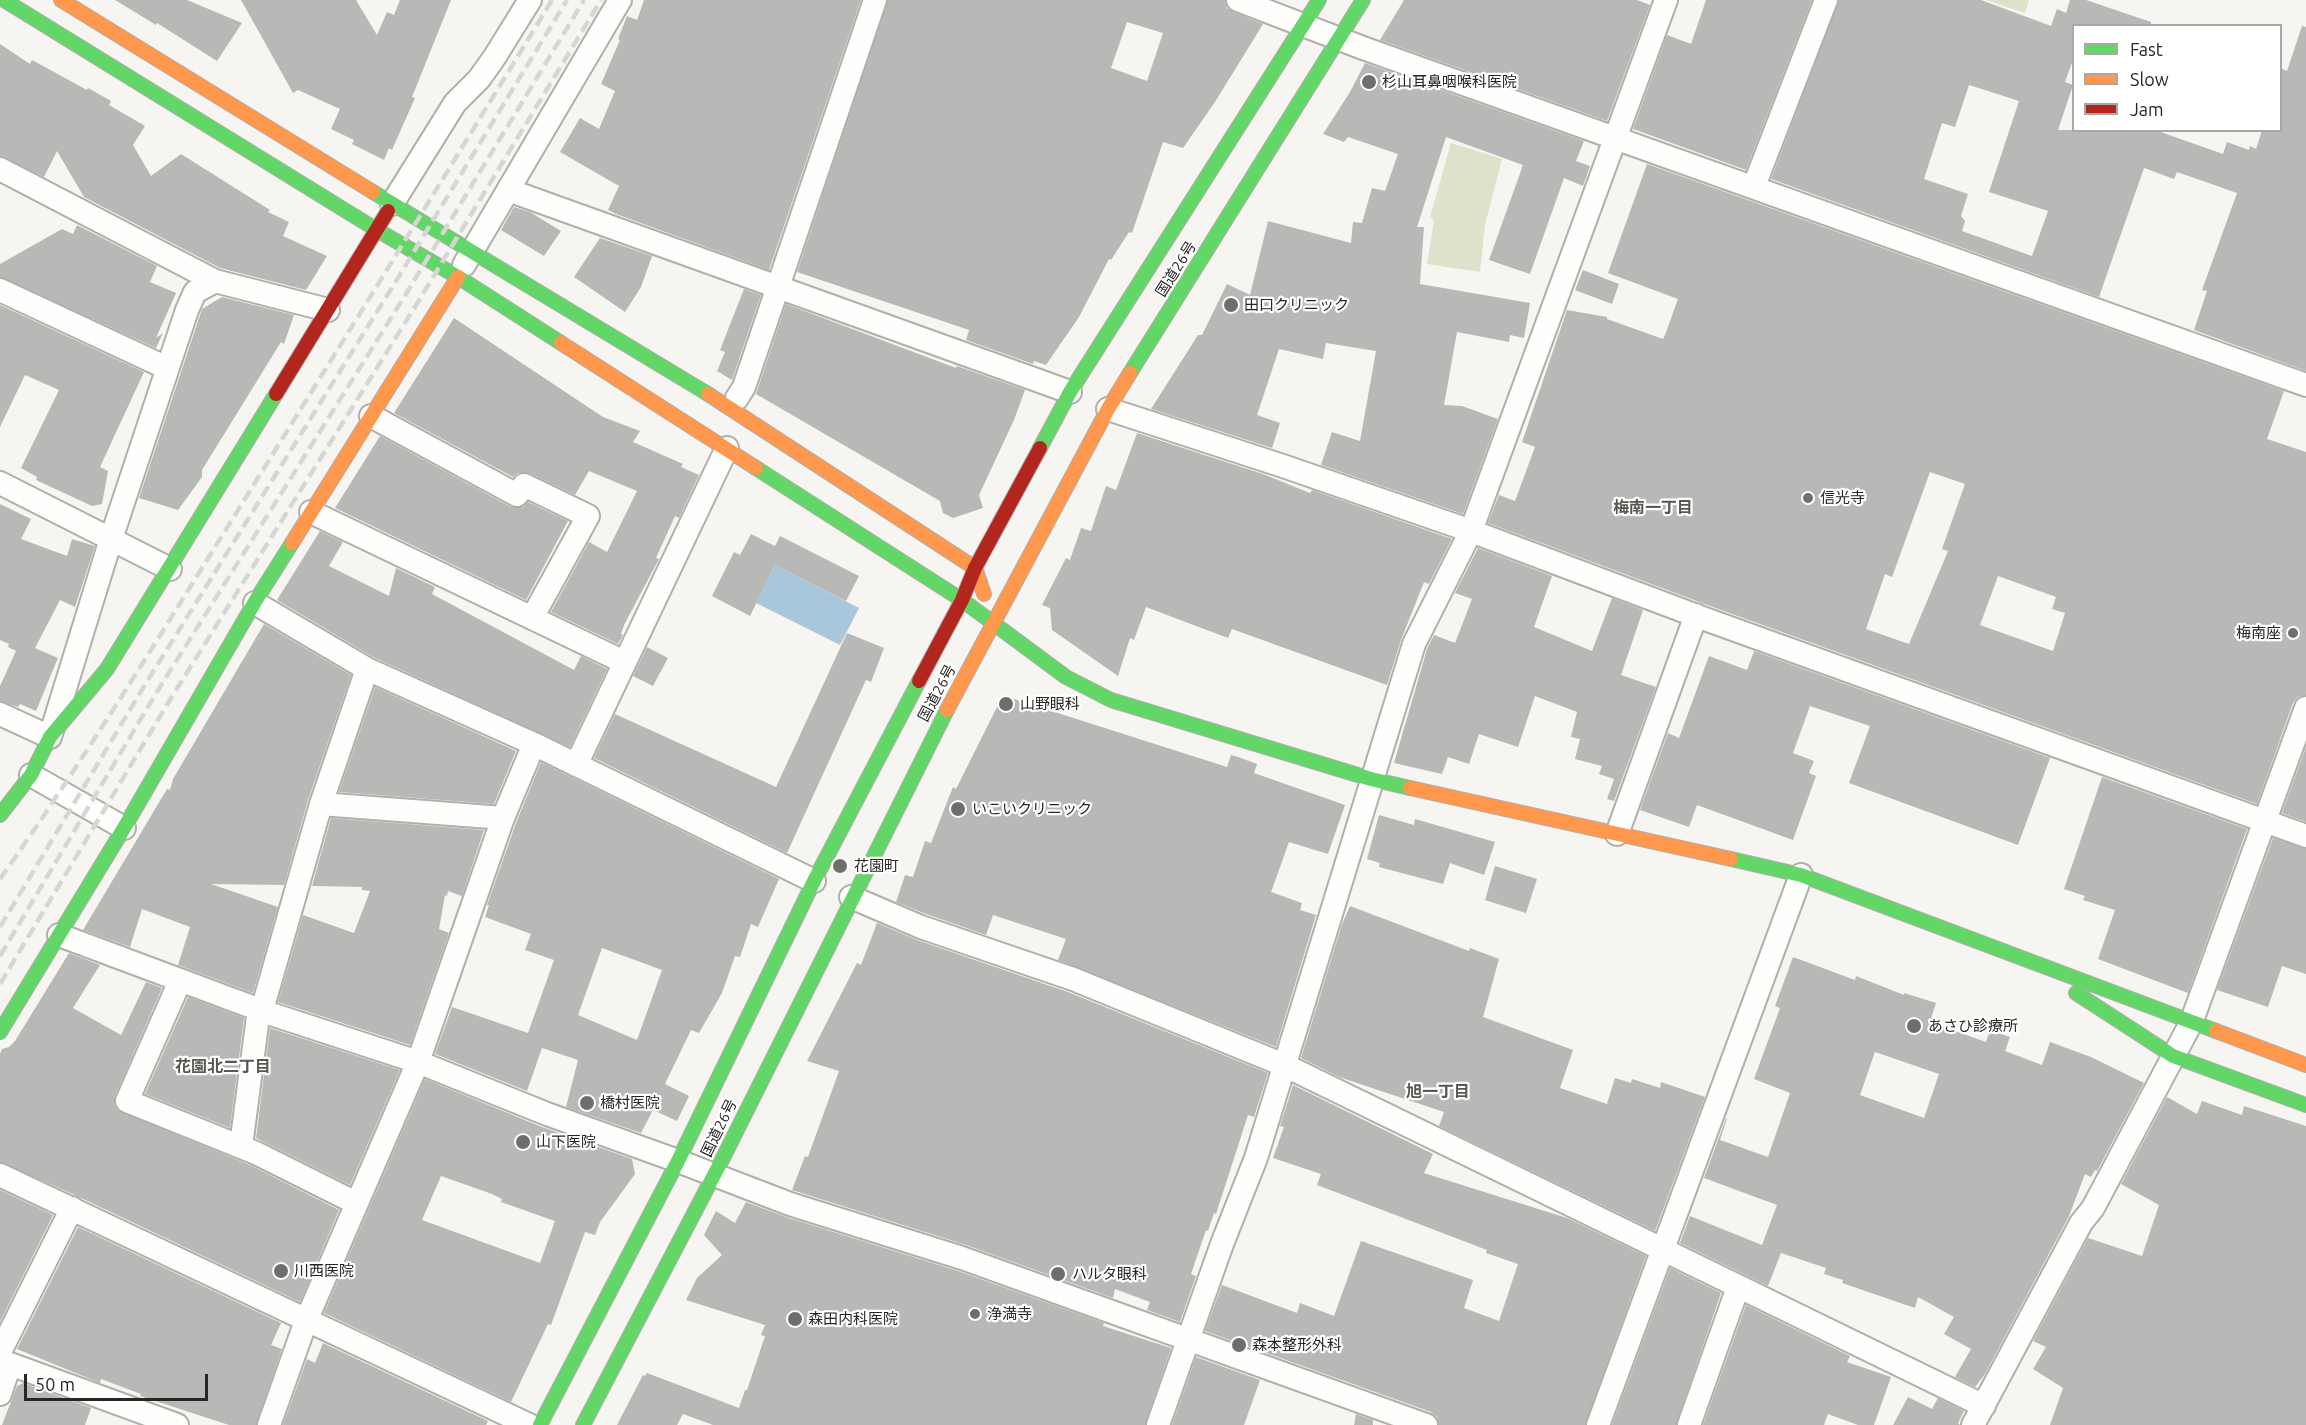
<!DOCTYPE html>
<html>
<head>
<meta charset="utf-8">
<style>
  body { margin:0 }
  #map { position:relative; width:2306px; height:1425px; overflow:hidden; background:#f7f5f1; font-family:Ubuntu,sans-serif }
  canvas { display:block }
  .legend { position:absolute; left:2072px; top:24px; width:210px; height:108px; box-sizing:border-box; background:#fff; border:2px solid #a9a8a7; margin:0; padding:8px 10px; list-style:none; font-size:18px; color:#282624 }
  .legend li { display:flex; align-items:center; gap:12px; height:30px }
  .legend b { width:30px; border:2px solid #a9a8a7 }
  .scale { position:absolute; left:24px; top:1374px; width:184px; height:27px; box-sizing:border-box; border:3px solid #282624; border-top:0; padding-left:8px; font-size:18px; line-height:21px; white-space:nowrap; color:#282624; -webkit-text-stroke:4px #fff; paint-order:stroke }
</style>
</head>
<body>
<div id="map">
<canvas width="2306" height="1425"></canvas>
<ul class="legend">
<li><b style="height:8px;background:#63d668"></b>Fast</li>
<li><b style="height:8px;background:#ff974d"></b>Slow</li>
<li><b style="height:8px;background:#b3261e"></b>Jam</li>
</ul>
<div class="scale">50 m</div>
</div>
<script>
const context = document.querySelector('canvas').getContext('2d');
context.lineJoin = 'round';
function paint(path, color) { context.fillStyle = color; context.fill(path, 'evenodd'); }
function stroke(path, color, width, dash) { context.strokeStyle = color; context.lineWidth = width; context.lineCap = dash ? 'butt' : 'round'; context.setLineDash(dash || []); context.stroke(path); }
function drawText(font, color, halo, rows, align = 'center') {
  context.font = font + ' Ubuntu,"Noto Sans JP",sans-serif'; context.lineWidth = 4.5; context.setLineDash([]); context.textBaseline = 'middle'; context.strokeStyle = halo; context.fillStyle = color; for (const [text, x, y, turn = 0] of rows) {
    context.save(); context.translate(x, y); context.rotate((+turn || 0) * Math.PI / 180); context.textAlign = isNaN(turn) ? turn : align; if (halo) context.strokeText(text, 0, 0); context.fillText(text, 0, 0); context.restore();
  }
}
const green = new Path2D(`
  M1986,0H2029L2025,13Z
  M1451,143L1502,159L1485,225L1480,272L1427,264L1434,221L1430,217Z`);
const water = new Path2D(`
  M775,565L859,608L840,645L756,603Z`);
const building = new Path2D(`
  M115,0H187L242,23L217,61L157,23L156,25Z
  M241,0H356L377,35L387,12L394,15L400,0H451L412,97L415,98L392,150L389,148L384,160L352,144L354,140L331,129L340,109L298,90L293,93Z
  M644,0H861L769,270L616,214L608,210L619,186L560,152L580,118L599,129L615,91L601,84L620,40L618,39L627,16L637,20Z
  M888,0H1225L1227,8L1233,12L1263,24L1215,102L1183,148L1163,142L1132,233L1129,232L1111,260L1109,259L1079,317L1046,365L1034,361L1033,364L966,340L969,330L797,272ZM1127,22L1163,33L1147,81L1111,68Z
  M1404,0H1637L1650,5L1607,121L1380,40Z
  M1706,0H1812L1746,170L1633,129L1667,35L1691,44Z
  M1839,0H1981L2051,26L2057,9L2066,13L2070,0H2086L2151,22V26H2073V60L2065,82L2073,85L2058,130H2155L2223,154L2227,142L2249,150L2250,146L2256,149L2262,130H2280V68L2287,71L2302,26L2306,27V371L2194,330L2207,291L2202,290L2237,193L2177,172L2174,179L2144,168L2099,297L1771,179ZM1969,85L2019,101L1989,192L2048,211L2032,256L1962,231L1965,221L1961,216L1968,194L1924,179L1942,123L1955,127Z
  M0,44L30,64L32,60L87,90L88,88L111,101L109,105L145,126L133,145L151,176L181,154L270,210L268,212L289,222L283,236L327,256L306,290L220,268L84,197L57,151L44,177L0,156Z
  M1365,63L1584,141L1576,161L1590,166L1583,186L1564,178L1530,274L1489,260L1523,165L1446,137L1417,227H1424L1420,284L1530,303L1524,338L1510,335L1509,342L1457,332L1444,405L1462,406L1498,419L1463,514L1321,465L1332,432L1360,441L1376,351L1326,343L1323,359L1279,349L1257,415L1280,423L1272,448L1151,409L1198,335H1202L1227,284L1250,295L1268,221L1351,243L1353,222L1362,223L1372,188L1385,191L1398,154L1348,137L1344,142L1323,134L1350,92Z
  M1647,164L2284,391L2267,439L2306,452V695L2298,697L2293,703L2257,804L1710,606L1488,523L1499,495L1515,501L1535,447L1522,442L1567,310L1607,317V319L1663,339L1665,335L1678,299L1608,273ZM1930,472L1965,484L1942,549L1948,551L1909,644L1866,629L1885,574L1892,577ZM1998,576L2056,597L2052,609L2065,613L2053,651L1980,625Z
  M514,207L530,212L561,231L544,256L501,230Z
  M77,225L157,266L150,282L176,293L156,338L163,333L156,348L0,277V264L62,229L73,234Z
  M600,238L652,256L641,287L625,312L574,277Z
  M1583,270L1619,284L1612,304L1575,290Z
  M744,289L761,295L732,380L717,371L725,352L720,350Z
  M222,297L294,315L284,344L281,342L202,470V477L178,510L139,498L202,309Z
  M786,304L956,368L957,366L1025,390L1014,420L979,495L983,508L953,518L943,513L940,501L756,394Z
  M0,305L144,372L100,467L108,471L102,504L92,506L36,480L37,477L21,468L59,390L25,375L0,427Z
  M454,318L603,417L640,431L633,442L683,464L681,467L699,475L679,518L675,516L656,558L659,559L624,625L621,634L623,635L618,644L551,612L589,542L607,552L637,491L589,471L575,495L529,473H518L513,477L394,413Z
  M1137,433L1263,474L1310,493L1312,490L1452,539L1429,584L1424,582L1401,640L1387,685L1232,629L1228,638L1146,607L1134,640L1130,638L1118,676L1052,630L1050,608L1042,605L1066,558L1070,560L1081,528L1091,531L1106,486L1116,490Z
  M380,436L511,507H523L528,502L568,521L526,600L335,508Z
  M0,504L31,519L21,539L67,556L72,539L95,546L75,607L60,600L35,648L58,658L36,711L20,704L18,707L0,701V686L16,651L8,647L9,644L0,640Z
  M320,531L343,542L329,566L389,596L396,568L435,587L432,594L574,670L581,656L607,669L570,747L373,657L277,600Z
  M751,534L775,546L780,536L859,576L846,601L775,565L750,616L712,596L734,552L740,555Z
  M1478,548L1552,576L1534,627L1592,651L1612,598L1643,610L1621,675L1656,687L1614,801L1607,799L1614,779L1599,774L1602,766L1575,759L1580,739L1571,737L1577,712L1535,696L1518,747L1479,734L1469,764L1448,757L1442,774L1394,763L1427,649L1434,635L1455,643L1472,599L1455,593Z
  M264,624L351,675L308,800L284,885L211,884L278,907L253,993L178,965L190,927L142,909L130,947L83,930L167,789L170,790L173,779Z
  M847,633L884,648L871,682L866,680L787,853L594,758L615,714L776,787Z
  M647,647L668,658L653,686L633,676Z
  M1754,651L2050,758L2018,845L1849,783L1870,726L1810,706L1793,753L1814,761L1809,773L1816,776L1793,840L1697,805L1689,827L1640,810L1668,733L1679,738L1709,656L1747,670Z
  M375,687L516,751L494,804L339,792Z
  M1014,699L1227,767L1231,755L1238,757L1257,764L1254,773L1345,805L1328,854L1289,842L1271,892L1302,903L1300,910L1316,915L1276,1047L1058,960L1066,939L993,915L986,935L926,914L896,902L905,875L913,877L925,841L931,843L953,787L956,789L997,707Z
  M2306,747V822L2282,813Z
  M541,762L779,879L758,927L751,924L740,957L735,956L722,993L699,1033L691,1030L665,1084L689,1096L677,1121L653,1110L641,1133L566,1107L578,1060L542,1048L527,1091L435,1054L452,1007L528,1033L554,960L525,950L531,934L485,917L489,905H487L516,823ZM602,948L662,970L637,1040L578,1015Z
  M2102,777L2247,829L2188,993L2098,959L2115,910L2083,900L2085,896L2064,889Z
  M1379,815L1414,825L1415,819L1495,842L1484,875L1450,863L1443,884L1379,867L1380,863L1367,859Z
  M331,818L484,830L462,896L448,891L447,896L445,895L439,929L449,933L410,1045L278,1002L303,915L354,933L370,891L362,890V887L312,886Z
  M2273,838L2306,849V974L2282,966L2268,1007L2217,990Z
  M1495,866L1537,879L1526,913L1485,900Z
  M1350,906L1469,951L1470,948L1499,959L1483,1017L1573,1050L1560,1088L1607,1104L1615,1078L1631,1083L1632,1079L1660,1088L1661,1082L1705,1097L1655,1231L1439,1126L1444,1112L1339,1077L1301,1058L1342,924Z
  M877,923L917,940L1068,992L1268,1073L1254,1117L1248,1115L1216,1214L1214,1213L1208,1231L1206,1230L1191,1274L1196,1276L1180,1322L1147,1310L1150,1302L1115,1289L1113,1298L966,1245L792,1190L805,1156L808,1157L839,1071L807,1061L857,963L861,965Z
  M69,953L100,965L73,1008L121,1035L146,982L162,988L115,1096L114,1103L117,1110L250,1165L339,1210L300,1302L77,1196L0,1162V1054L2,1049L9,1047L15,1041Z
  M1793,957L1855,980L1856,976L1904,995V993L1936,1003L1930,1022L1986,1042L1990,1030L2010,1037L2005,1051L2042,1065L2050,1042L2091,1057L2144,1083L2097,1171L2095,1170L2091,1177L2085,1174L2069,1216L1985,1374L1975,1387L1955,1377L1971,1349L1944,1334L1954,1317L1918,1297L1915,1308L1842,1283L1843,1280L1824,1274L1826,1268L1781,1253L1768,1286L1680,1243L1690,1216L1762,1245L1777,1205L1704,1178L1726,1118H1727L1720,1140L1768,1157L1790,1093L1754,1079L1780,1008L1775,1006ZM1875,1052L1939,1074L1924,1118L1860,1095Z
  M188,997L244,1018L230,1128L145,1094Z
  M270,1028L400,1070L350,1185L256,1138Z
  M425,1079L542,1127L632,1159L635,1174L600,1222L595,1235L585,1232L551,1325L548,1324L511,1402L324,1313ZM441,1176L492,1194L502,1199L501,1202L555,1221L540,1263L422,1220Z
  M1293,1085L1433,1154L1424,1173L1567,1218L1646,1256L1585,1425H1439L1437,1417L1431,1412L1205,1331L1222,1285L1297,1313L1300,1303L1334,1316L1361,1241L1473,1280L1464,1308L1499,1321L1518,1264L1486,1253L1487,1250L1317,1185L1321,1174L1273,1158L1284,1127L1280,1126Z
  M2167,1097L2197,1114L2202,1101L2242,1115L2244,1106L2306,1126V1425H2050L2063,1388L2033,1369L2046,1347L2033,1341L2088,1238L2142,1256L2159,1205L2121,1184Z
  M0,1190L53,1215L0,1322Z
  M746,1202L786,1217L958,1271L1104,1323L1103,1326L1171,1348L1145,1425H713L683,1414L677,1425H617L643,1375L645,1376L647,1373L739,1408L745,1390H747L765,1336L761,1335L765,1325L686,1300L697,1278L722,1255L704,1235L716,1211L735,1223Z
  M78,1227L281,1323L271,1345L282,1349L256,1425H229L140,1396L141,1394L101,1379L100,1383L17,1349Z
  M1670,1268L1721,1293L1676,1425H1612Z
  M1746,1305L1850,1356L1847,1362L1891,1377L1874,1425H1858L1828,1414L1824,1425H1703Z
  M323,1343L488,1421L486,1425H283L307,1359L315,1363Z
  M1196,1357L1260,1380L1244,1425H1172Z
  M23,1383L91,1408L85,1425H2L17,1386Z
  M1908,1397L1932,1409L1938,1398L1964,1411L1958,1423L1960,1425H1893Z
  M1356,1414L1373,1420V1425H1354Z`);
const street = new Path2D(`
  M1238,0L1363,48L2306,385
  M0,169L215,281L328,310
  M1754,186L1826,0
  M508,190L1070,392
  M392,204L455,103L479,79L494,58L530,0
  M464,265L620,0
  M0,290L167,368
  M737,398L744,387L875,0
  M1108,409L1283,466L1471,531L1705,619L2306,836
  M371,416L517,495L524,485L588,516L532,618
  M0,483L170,569
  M311,512L624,662
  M255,603L367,669L534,744L814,881
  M0,714L50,737L111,539L187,310L195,292L215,281
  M576,765L727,448
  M31,775L124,828
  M321,804L503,818
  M1617,834L1696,615
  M851,897L921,927L1073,979L1284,1065L1984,1406
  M59,935L271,1014L418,1062L547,1114L678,1161L790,1204L962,1258L1426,1425
  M180,981L127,1101L256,1153L356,1203
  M262,1010L321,804L367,669
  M241,1146L259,1009
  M0,1175L529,1425
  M0,1352L72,1208
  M0,1364H10L177,1425
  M0,1394L10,1364
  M269,1425L306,1321L418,1062L503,818L534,744
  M1158,1425L1222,1244L1256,1158L1414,644L1471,531L1666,0
  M1598,1425L1801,875
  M1689,1425L1738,1287
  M1973,1425L2081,1223L2093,1208L2191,1023L2306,708`);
const fast = new Path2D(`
  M4,0L377,230L458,277L561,343
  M373,192L708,394
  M1130,373L1363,0
  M1040,448L1070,392L1319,0
  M756,468L962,600L1066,677L1111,700L1371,779L1410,788
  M0,815L31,775L50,737L107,669L276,394
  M1731,859L1801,875L2216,1031
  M2076,993L2173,1056L2306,1105
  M0,1032L124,828L256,600L292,543
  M540,1425L678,1161L814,881L919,681
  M583,1425L724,1156L947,710`);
const slow = new Path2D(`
  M61,0L373,192
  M561,343L756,468
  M708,394L975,568L984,594
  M292,543L458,277
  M947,710L1108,409L1130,373
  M1410,788L1731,859
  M2216,1031L2306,1065`);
const jam = new Path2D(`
  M276,394L388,211
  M919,681L962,600L975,568L1040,448`);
const rail = new Path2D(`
  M0,879C86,757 164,629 243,502C347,335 450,168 552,0
  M0,927L143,688L393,286L567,0
  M0,956L155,695L406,294L584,0
  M0,984L168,703L418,302L601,0`);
const markers = [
  [1369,82,8,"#706e6c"],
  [1231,305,8,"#706e6c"],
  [1808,498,6,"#706e6c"],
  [2293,633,6,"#706e6c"],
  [1006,704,8,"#706e6c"],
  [958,809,8,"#706e6c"],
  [840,866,8,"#706e6c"],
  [1914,1026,8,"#706e6c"],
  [587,1103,8,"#706e6c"],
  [523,1142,8,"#706e6c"],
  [281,1271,8,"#706e6c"],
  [1058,1274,8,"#706e6c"],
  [975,1314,6,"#706e6c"],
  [795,1319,8,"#706e6c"],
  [1239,1345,8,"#706e6c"]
];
const poiNames = [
  ["杉山耳鼻咽喉科医院",1382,82],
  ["田口クリニック",1244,305],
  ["信光寺",1820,498],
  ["梅南座",2281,633,"right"],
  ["山野眼科",1020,704],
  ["いこいクリニック",972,809],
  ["花園町",854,866],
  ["あさひ診療所",1928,1026],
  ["橋村医院",600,1103],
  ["山下医院",536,1142],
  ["川西医院",294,1271],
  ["ハルタ眼科",1072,1274],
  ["浄満寺",987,1314],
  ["森田内科医院",808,1319],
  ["森本整形外科",1252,1345]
];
const streetNames = [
  ["国道26号",1176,269,-58],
  ["国道26号",937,693,-62],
  ["国道26号",719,1128,-64]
];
const neighbourhoodNames = [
  ["梅南一丁目",1653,508],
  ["花園北二丁目",223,1067],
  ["旭一丁目",1438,1092]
];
paint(green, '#dfe1cb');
paint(water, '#a8c7db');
paint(building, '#b8b8b7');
stroke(street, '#b1afac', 26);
stroke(fast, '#b1afac', 16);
stroke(slow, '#b1afac', 16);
stroke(jam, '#b1afac', 16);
stroke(street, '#fefefd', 22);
stroke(fast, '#63d668', 14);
stroke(slow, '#ff974d', 14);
stroke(jam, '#b3261e', 14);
stroke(rail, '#d6d6d5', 4.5, [12, 6]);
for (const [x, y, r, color] of markers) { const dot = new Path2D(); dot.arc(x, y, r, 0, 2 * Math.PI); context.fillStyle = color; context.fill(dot); stroke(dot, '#fff', 2); }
drawText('15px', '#282624', '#fff', poiNames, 'left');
drawText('15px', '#282624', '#fff', streetNames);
drawText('bold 16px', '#5a5752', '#fff', neighbourhoodNames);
</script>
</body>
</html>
